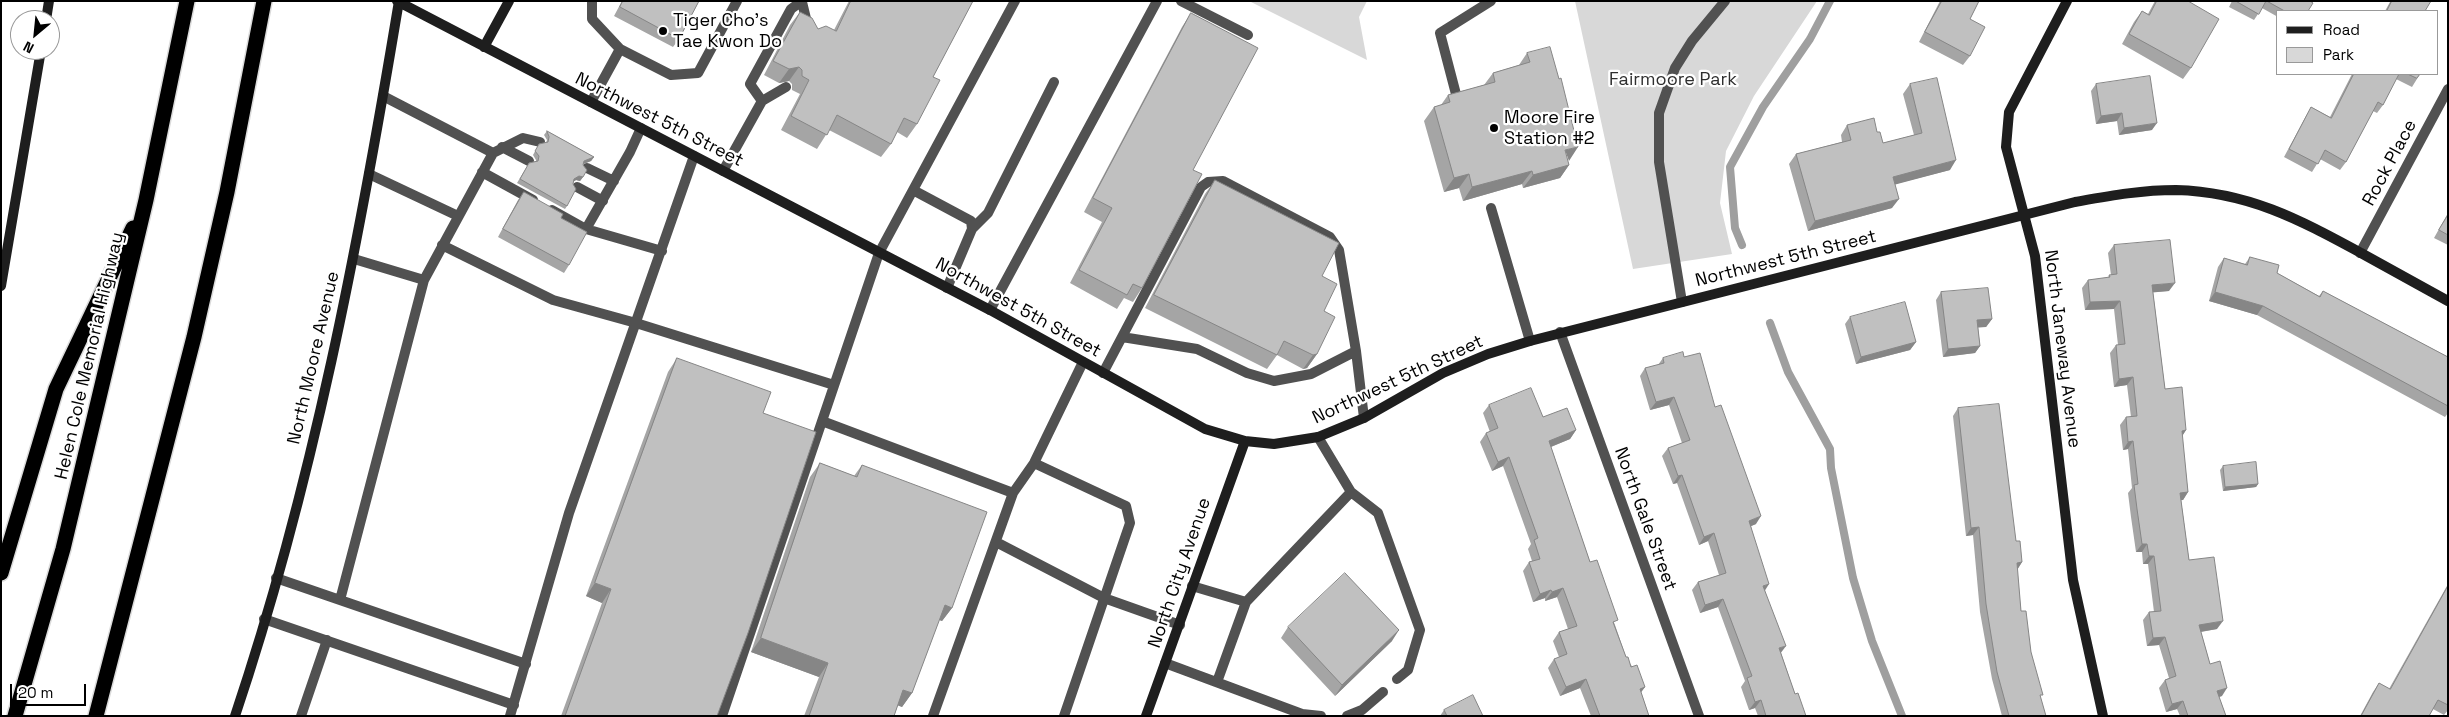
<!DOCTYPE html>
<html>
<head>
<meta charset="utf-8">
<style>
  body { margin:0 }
  #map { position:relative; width:2449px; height:717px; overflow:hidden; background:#fff; font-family:"Space Grotesk",sans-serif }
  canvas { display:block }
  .frame { position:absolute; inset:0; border:2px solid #000; pointer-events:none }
  .legend { position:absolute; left:2276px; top:10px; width:162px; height:65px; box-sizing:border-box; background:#fff; border:1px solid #999; margin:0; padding:6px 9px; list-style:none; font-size:15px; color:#000 }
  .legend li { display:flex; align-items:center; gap:10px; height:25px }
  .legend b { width:25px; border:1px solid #999 }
  .north { position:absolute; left:10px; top:10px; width:50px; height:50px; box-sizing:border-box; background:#fff; border:1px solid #999; border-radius:50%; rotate:208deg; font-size:14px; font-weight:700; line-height:20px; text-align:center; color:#000 }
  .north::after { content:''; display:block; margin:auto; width:18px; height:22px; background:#000; clip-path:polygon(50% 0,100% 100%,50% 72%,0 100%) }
  .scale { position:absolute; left:10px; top:684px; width:76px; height:22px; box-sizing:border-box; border:2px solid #000; border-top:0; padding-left:6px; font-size:15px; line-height:18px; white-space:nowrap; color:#000; -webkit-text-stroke:4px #fff; paint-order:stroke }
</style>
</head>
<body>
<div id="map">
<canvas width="2449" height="717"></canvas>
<div class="frame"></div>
<ul class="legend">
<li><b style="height:6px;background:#1e1e1e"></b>Road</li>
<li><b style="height:14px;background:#d8d8d8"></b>Park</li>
</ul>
<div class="north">N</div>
<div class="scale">20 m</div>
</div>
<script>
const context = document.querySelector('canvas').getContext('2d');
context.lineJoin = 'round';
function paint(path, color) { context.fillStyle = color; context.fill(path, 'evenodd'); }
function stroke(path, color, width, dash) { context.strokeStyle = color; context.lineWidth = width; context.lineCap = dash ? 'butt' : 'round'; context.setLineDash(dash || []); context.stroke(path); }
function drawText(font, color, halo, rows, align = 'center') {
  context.font = font + ' "Space Grotesk",sans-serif'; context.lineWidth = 4.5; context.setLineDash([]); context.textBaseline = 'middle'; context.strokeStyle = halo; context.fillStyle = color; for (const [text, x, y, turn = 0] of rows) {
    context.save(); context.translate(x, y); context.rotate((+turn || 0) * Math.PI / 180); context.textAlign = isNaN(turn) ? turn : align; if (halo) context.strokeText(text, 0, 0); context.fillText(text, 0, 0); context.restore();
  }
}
const green = new Path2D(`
  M1249,1H1367L1359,17L1367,60Z
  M1575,1H1817L1754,96L1726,151L1720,203L1732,254L1633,269Z`);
const stream = new Path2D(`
  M1742,245L1735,228L1730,167L1763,107L1810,39L1830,1
  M1770,323L1788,372L1830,449L1831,468L1853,578L1872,641L1902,716`);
const lane = new Path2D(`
  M592,1V19L620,49
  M1181,1L1248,35
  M802,2L808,27
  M383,96L493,153L424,280
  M1457,98L1440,33L1491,1
  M762,101L786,87
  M591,102L620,49L671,75L698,73L737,1
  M502,147L529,161
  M493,153L523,138L540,142
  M587,168L614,181
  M723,171L762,101L750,84L791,9L802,1
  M482,172L533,200
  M369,174L458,216
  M577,187L603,201
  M913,190L971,221L972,229L947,288
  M1491,208L1530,341
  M552,210L586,229L630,152L641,128
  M586,229L662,251
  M972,229L988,213L1054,82
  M442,245L553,300L636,323L834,385
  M1682,302L1659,162V113L1675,68L1692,41L1725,1
  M990,310L1157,1
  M1122,337L1197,349L1247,373L1274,381L1311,374L1356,351
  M1103,373L1201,187L1208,182L1223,181L1330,237L1339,250L1356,351L1364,418
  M822,421L1013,493
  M1318,437L1351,492L1378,513L1420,630L1408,670L1397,679
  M1034,463L1126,506L1130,523L1064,716
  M996,542L1104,598L1180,625
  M276,578L526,664
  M1192,586L1246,602L1351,492
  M340,600L424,280L354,259
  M264,619L514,705
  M1165,663L1302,714L1321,716
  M1217,682L1246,602
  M301,716L327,640
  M510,716L569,513L694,156
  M722,716L879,253L1015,1
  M933,716L1013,493L1034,463L1083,362
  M1347,716L1362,710L1383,692`);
const street = new Path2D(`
  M2360,253L2448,89
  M1560,332L1699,716`);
const secondary = new Path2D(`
  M397,1L990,310L1205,429L1245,441L1274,444L1318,437L1364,418L1443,373L1488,354L1530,341L2075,202C2109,196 2141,190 2176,190C2249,192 2300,220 2361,253C2390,269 2419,285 2448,301
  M2067,1L2009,112L2006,147L2035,256L2073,580L2103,716
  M46,20L49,1
  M484,47L509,1
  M1,286L41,50
  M235,716C313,484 359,242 399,1
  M1146,716L1245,441`);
const highway = new Path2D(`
  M1,573L56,389L133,228
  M15,716L63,549L146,200L187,1
  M96,716L194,337L227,192L264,1`);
const wall = new Path2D(`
  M622,1H699L679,39L673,47L614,16Z
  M849,1H973L933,77L917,124L907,138L897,132L891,144L881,157L829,130L817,149L781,130L800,94L792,90V84L789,81L779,83L764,75L790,25L800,12L818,29L834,30Z
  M1940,1H1979L1970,19V56L1963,65L1919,42Z
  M2155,1H2188L2191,68L2183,79L2122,44L2134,22L2142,11L2148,14Z
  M2232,1H2310L2308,11H2278V17L2262,8L2254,20L2229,7Z
  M2390,1H2431L2425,11H2385L2390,2Z
  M1191,13L1193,170L1142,288L1133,302L1124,298L1117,309L1070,283L1102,222L1084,212L1182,27Z
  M1527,53L1569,165L1560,178L1523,188L1522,184L1463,201L1459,188L1444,192L1424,121L1434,107L1441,105L1448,95L1484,85L1493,73L1519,65Z
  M2352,74H2420L2412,87L2396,79L2383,105L2377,113L2373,111L2346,162L2340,170L2320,159L2312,172L2284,157L2306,116L2311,107L2330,117Z
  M1910,84L1950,170L1895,184L1892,208L1808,231L1789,164L1796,154L1842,142L1841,135L1847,125L1877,132L1883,143L1914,135L1903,94Z
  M2096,84L2152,130L2119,135L2117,121L2096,124L2091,91Z
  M547,131L594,157L591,161L583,164V177L580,181L576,180L573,182L567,206L565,209L517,183L529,163L536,161V160L533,155L539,144L546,143L547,140L544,135Z
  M1215,180L1322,276L1324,311L1317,354L1307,368L1303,369L1277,355L1267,369L1145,308L1205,194Z
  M524,192L569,265L564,273L498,237L518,200Z
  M2448,213V245L2434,238Z
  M2114,245L2169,291L2153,292L2165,389L2186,430L2182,436L2188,492L2183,500H2181L2189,560L2217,629L2201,632L2210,664L2222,696L2219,697L2226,716H2180L2177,709L2166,712L2159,688L2165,680L2169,678L2159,645L2147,646L2143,620L2149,612H2154L2148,564H2143L2142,552H2136L2131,517L2128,493L2132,488L2128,449L2123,450L2120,425L2126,417H2131L2127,385L2114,387L2110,353L2116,345H2118L2114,309L2085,310L2082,288L2088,280L2108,278L2109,275H2111L2108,253Z
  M2250,257L2277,273L2319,296L2323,291L2448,357V413L2445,417L2257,315L2209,301L2218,267L2224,258L2245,264Z
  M1941,292L1992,319L1986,327H1978L1980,346L1975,353L1943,357L1936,300Z
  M1850,317L1916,342L1910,350L1856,364L1845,324Z
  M1684,357L1715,407L1756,524L1751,526L1765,591L1781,653L1795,694L1806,716H1758L1755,708L1749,710L1741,687L1745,681L1718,607L1700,613L1692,590L1698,582L1719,575L1708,541L1699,545L1677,483L1673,484L1662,456L1668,448L1682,443L1669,405L1650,410L1640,376L1645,368L1658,365L1663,358Z
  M677,358L763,413L717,716H561L602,603L586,596L668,372Z
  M1489,405L1543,417L1576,430L1570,439L1551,447L1590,562L1615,625L1626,657L1645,687L1641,692L1649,716H1591L1580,688L1560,696L1548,668L1554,659L1559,657L1553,641L1559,632L1568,629L1557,597L1545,601V598L1533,602L1523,571L1529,562L1532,561L1528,549L1531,544L1503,466L1492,471L1480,442L1486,433L1490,432L1483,413Z
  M1958,408L2016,541L2022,562L2017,570L2021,611L2031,652L2040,698L2046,716H2002L1992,679L1980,612L1973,535L1966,536L1953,416Z
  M820,463L854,476L862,465L952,608L942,621L939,620L912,693L902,707L898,705L894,716H804L819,677L751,652L810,477Z
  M2223,466L2258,484L2256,487L2223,491L2220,470Z
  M2448,584V710L2444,715L2433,709L2429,716H2360L2373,692L2379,683L2389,689Z
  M1288,627L1392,641L1335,696L1281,638Z
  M1444,710L1483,716H1440Z`);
const shadedWall = new Path2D(`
  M799,67L789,81L779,83L789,69Z
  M2122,113L2117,121L2096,124L2101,116Z
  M2157,123L2152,130L2119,135L2124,128Z
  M1578,147L1569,161L1565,150Z
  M594,157L591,161L581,165L584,161Z
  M1956,160L1950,170L1886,187L1893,177Z
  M1569,165L1560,178L1523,188L1533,175Z
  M1532,171L1522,184L1463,201L1472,187Z
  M1469,174L1459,188L1444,192L1454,178Z
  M579,176L583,177L580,181L576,180L571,183L574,179Z
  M1899,199L1892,208L1808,231L1815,221Z
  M2175,283L2169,291L2147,293L2152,285Z
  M2215,292L2263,306L2257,315L2209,301Z
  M2120,301L2114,309L2085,310L2090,302Z
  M1992,319L1986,327L1972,328L1977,320Z
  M1916,342L1910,350L1856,364L1861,357Z
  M1980,346L1975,353L1943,357L1948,349Z
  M1317,354L1307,368L1303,369L1313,355Z
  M2133,377L2127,385L2114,387L2119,379Z
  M1674,397L1669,405L1650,410L1656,402Z
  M1576,430L1570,439L1543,450L1549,441Z
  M2186,430L2181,438L2182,431Z
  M2133,441L2128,449L2123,450L2128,442Z
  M1509,457L1503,466L1492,471L1498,462Z
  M1682,475L1677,483L1673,484L1678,476Z
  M2258,484L2256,487L2223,491L2225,487Z
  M2188,492L2183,500L2174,501L2180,493Z
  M1761,516L1756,524L1744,529L1749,521Z
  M1979,527L1973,535L1966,536L1971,528Z
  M1714,533L1708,541L1699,545L1704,537Z
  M2142,544H2147L2142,552H2136Z
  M2149,556H2154L2148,564H2143Z
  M2022,562L2017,570V563Z
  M595,583L611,589L602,603L586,596Z
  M1769,584L1764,592L1763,586Z
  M1563,588L1557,597L1545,601L1552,592Z
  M1551,590L1545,598L1533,602L1540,594Z
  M1723,599L1718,607L1700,613L1705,605Z
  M945,605L952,608L942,621L935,618Z
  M2223,621L2217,629L2193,633L2199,625Z
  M1399,630L1392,641L1335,696L1342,685Z
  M2165,637L2159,645L2147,646L2153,638Z
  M761,638L828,663L819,677L751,652Z
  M1786,646L1780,654L1779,648Z
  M1586,679L1580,688L1560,696L1566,687Z
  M1645,687L1639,695L1640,689Z
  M2227,688L2222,696L2211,699L2217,691Z
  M903,690L912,693L902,707L894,704Z
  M1761,700L1755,708L1749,710L1755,702Z
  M2183,701L2177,709L2166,712L2172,704Z`);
const building = new Path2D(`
  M623,1H699L679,39L620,7Z
  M851,1H973L933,77L940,80L917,124L904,118L891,144L837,115L827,135L791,116L809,80L802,76V70L799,67L789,69L773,61L800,12L812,18L818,29L826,26L836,31Z
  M1942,1H1979L1970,19L1985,27L1970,56L1925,32Z
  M2157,1H2188L2219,19L2191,68L2129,34L2142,11L2149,15Z
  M2236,1H2266L2259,14Z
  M2267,1H2310L2313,3L2308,11H2285Z
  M2392,1H2431L2425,11H2387Z
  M1191,13L1258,48L1193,170L1202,174L1142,288L1133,284L1127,295L1079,270L1112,208L1093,198Z
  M1550,47L1559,79L1561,78L1578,147L1565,150L1569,165L1533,175L1532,171L1472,187L1469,174L1454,178L1434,107L1450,102L1448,95L1495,82L1493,73L1530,62L1527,53Z
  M2354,74H2399L2383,105L2378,102L2346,162L2325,150L2318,164L2289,149L2311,107L2331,118Z
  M2408,74H2420L2417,78Z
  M2150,76L2157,123L2124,128L2122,113L2101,116L2096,84Z
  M1937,78L1956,160L1893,177L1899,199L1815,221L1796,154L1851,140L1847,125L1874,118L1877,132H1880L1883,143L1922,133L1910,84Z
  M547,131L594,157L584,161L583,165L587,170L583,177L579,176L574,179L573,184L576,189L567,206L520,179L529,163L538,161L539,156L535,151L539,144L548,142L549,137Z
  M1215,180L1339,243L1322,276L1337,284L1324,311L1335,317L1317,354L1313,355L1284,341L1277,355L1154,295Z
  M524,192L563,214L561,218L587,232L569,265L503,229Z
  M2448,215V235L2439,230Z
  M2170,240L2175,283L2152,285L2165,389L2182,387L2186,430L2182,431L2188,492L2180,493L2189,560L2214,557L2223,621L2199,625L2210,664L2220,661L2227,688L2217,691L2226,716H2188L2183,701L2172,704L2165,680L2176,676L2165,637L2153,638L2149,612L2161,611L2154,556H2149L2147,544H2142L2137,509L2134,485L2138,484L2133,441L2128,442L2126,417L2137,416L2133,377L2119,379L2116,345L2125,344L2120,301L2090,302L2088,280L2110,277L2109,275L2117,274L2114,245Z
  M2250,257L2279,265L2277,273L2320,297L2323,291L2448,357V406L2263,306L2215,292L2224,258L2247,265Z
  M1988,288L1992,319L1977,320L1980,346L1948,349L1941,292Z
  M1905,302L1916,342L1861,357L1850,317Z
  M1683,352L1684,357L1700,353L1715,407L1721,405L1761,516L1749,521L1769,584L1763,586L1786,646L1779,648L1795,694L1798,693L1806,716H1766L1761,700L1755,702L1747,678L1752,676L1723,599L1705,605L1698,582L1726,573L1714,533L1704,537L1682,475L1678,476L1668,448L1690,440L1674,397L1656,402L1645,368L1664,363L1663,358Z
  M677,358L771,392L763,413L816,432L748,633L717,716H565L611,589L595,583Z
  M1531,388L1543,417L1567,408L1576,430L1549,441L1590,562L1597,560L1618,620L1613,622L1626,657H1628L1631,667L1637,665L1645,687L1640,689L1649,716H1600L1586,679L1566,687L1554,659L1567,654L1559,632L1577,626L1563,588L1552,592L1551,590L1540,594L1529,562L1540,559L1534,540L1538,538L1509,457L1498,462L1486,433L1498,428L1489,405Z
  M1999,404L2016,541H2020L2022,562L2017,563L2021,611H2026L2031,652L2043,695H2040L2046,716H2009L1997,672L1986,604L1979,527L1971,528L1958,408Z
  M2256,462L2258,484L2225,487L2223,466Z
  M820,463L857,477L862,465L987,512L952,608L945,605L912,693L903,690L894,716H809L828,663L761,638Z
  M1345,573L1399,630L1342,685L1288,627Z
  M2448,586V705L2438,700L2429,716H2361L2379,683L2390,689Z
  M1473,695L1483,716H1447L1444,710Z`);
const markers = [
  [663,31,5,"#000"],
  [1494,128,5,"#000"]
];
const poiNames = [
  ["Tiger Cho's",673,21],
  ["Tae Kwon Do",673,42],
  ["Moore Fire",1504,118],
  ["Station #2",1504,139]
];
const parkNames = [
  ["Fairmoore Park",1673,80]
];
const streetNames = [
  ["Northwest 5th Street",659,120,27],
  ["Rock Place",2390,163,-62],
  ["Northwest 5th Street",1786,259,-14],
  ["Northwest 5th Street",1018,308,29],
  ["North Janeway Avenue",2062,349,83],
  ["Helen Cole Memorial Highway",90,356,-77],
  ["North Moore Avenue",314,358,-77],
  ["Northwest 5th Street",1398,380,-25],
  ["North Gale Street",1645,519,70],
  ["North City Avenue",1180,573,-71]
];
paint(green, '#d8d8d8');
stroke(stream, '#9f9f9f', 8);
stroke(highway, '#dbdbdb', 18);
stroke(lane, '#515151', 10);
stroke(street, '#515151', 10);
stroke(secondary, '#1e1e1e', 10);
stroke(highway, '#000', 15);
paint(wall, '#a5a5a5');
paint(shadedWall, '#868686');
paint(building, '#c0c0c0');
stroke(building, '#868686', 1);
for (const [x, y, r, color] of markers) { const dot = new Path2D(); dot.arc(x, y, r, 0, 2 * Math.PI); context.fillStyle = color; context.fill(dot); stroke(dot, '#fff', 2); }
drawText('18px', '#000', '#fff', poiNames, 'left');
drawText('18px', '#2f2f2f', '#fff', parkNames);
drawText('18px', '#000', '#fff', streetNames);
</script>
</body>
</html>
